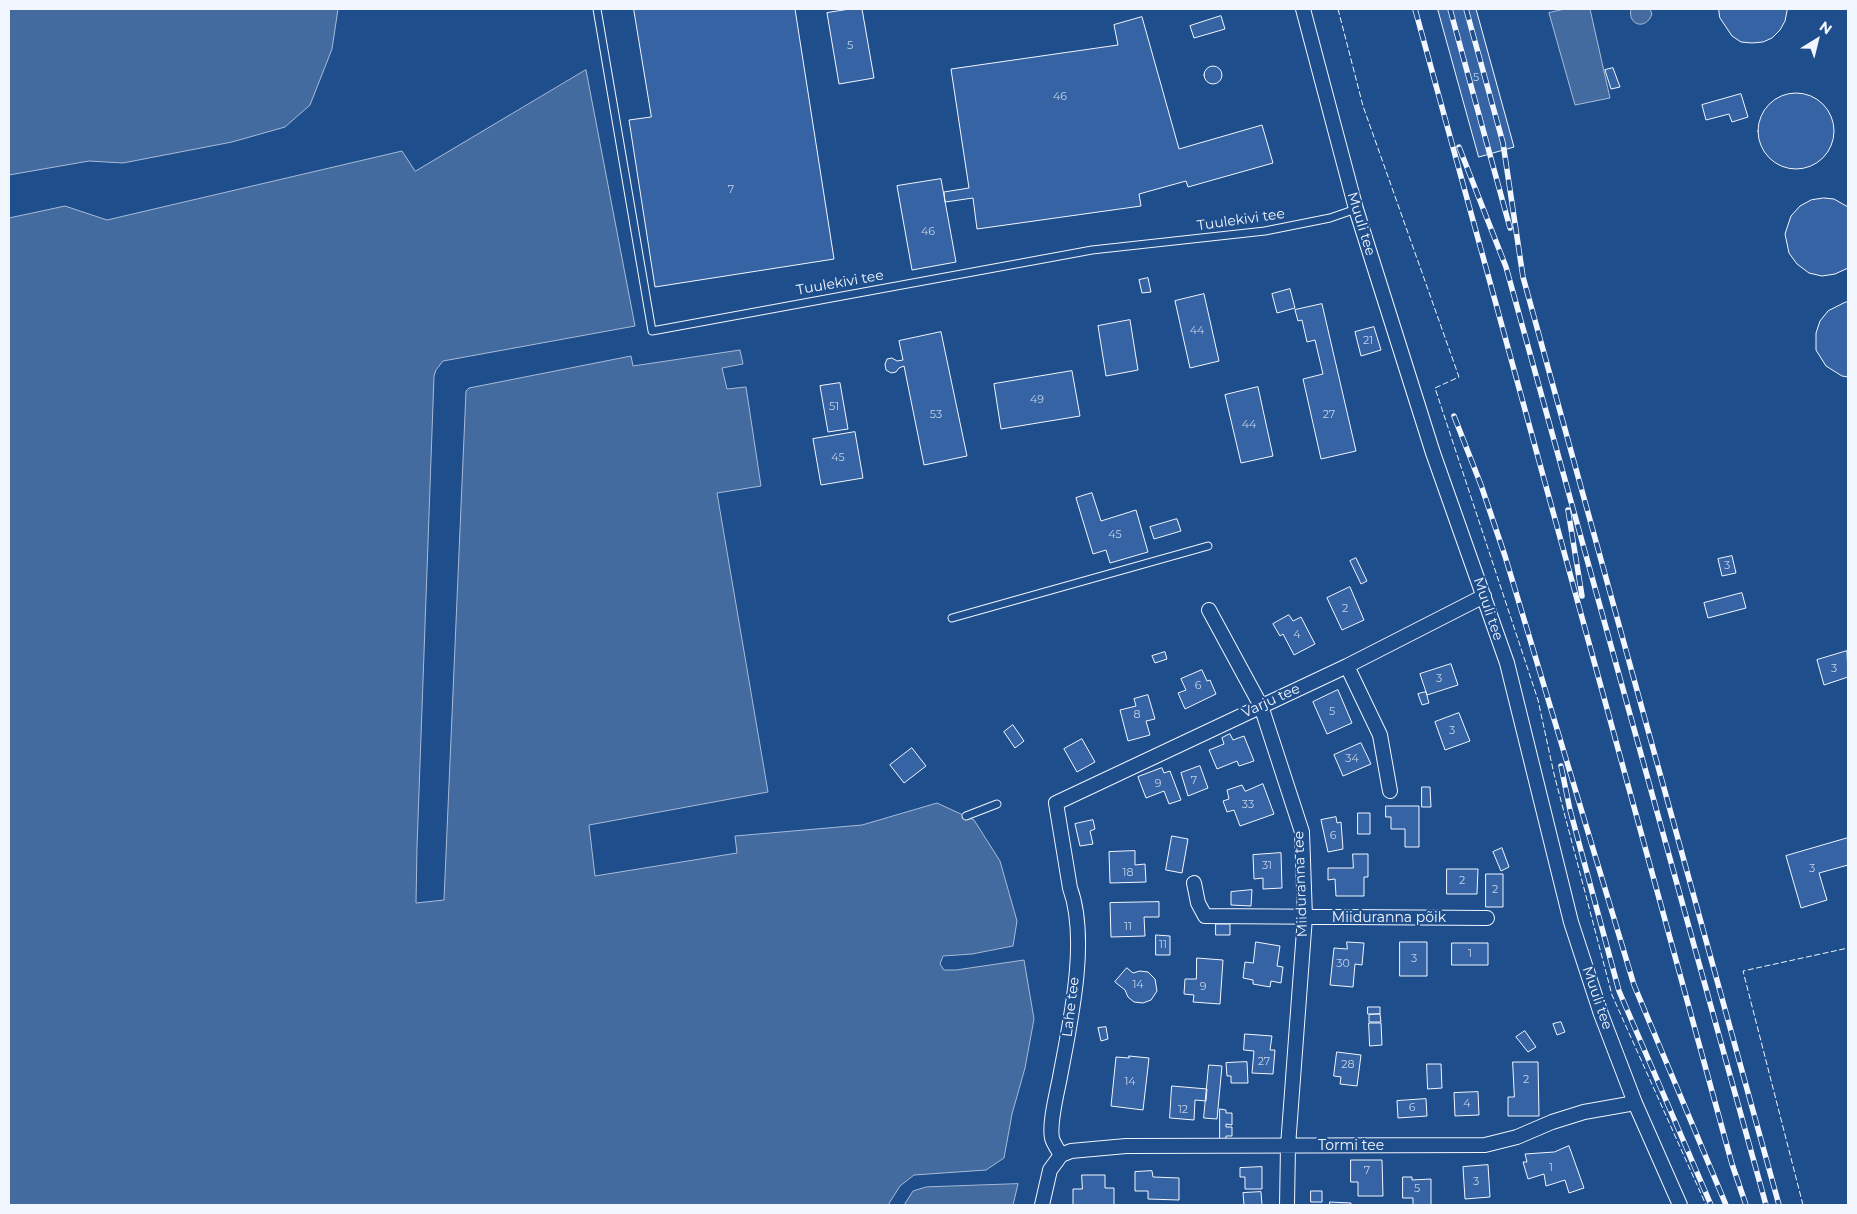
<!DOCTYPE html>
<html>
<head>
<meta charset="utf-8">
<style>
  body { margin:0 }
  #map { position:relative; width:1857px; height:1214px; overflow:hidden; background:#1f4e8c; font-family:Montserrat,sans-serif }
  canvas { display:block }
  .frame { position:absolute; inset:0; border:10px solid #f2f6ff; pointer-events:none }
  .north { position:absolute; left:1792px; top:15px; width:50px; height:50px; -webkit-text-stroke:4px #1f4e8c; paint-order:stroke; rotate:36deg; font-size:14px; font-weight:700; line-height:20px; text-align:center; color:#f2f6ff }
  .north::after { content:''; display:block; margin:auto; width:18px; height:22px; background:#f2f6ff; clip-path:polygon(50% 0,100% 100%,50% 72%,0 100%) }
</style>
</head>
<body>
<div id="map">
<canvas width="1857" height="1214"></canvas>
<div class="frame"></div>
<div class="north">N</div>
</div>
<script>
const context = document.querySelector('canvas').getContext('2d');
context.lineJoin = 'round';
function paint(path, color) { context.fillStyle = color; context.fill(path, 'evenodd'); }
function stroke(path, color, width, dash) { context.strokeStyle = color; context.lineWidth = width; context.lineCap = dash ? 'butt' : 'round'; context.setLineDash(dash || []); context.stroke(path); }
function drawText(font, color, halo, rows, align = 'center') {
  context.font = font + ' Montserrat,sans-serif'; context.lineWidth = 4; context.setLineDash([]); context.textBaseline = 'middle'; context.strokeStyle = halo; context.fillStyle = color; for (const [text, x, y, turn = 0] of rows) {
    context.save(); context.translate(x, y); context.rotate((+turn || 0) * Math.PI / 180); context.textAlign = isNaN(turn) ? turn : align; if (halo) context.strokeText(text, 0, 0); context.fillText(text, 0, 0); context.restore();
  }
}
const water = new Path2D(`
  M9,9H338L332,49L310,105L285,127L232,142L123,163L89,161L9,175Z
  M1565,9H1590L1610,98L1575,105L1549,13Z
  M1631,9H1650L1652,14C1646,31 1627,25 1631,9Z
  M586,70L635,326L443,361L436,370L434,376L417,847L416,903L444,900L466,391L469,388L631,356L633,366L740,350L743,364L722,368L727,389L746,387L761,486L717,493L768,792L589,825L595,876L737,853L735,836L862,825L937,803L974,820L1000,861L1017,921L1013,946L972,954L943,956L940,964L944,970H956L1024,960L1034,1019L1025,1068L1012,1114L1004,1158L986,1170L914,1175L900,1186L888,1205H9V218L65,206L107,220L402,151L415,171Z
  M1018,1184L1013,1205H904L913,1191L926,1187Z`);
const building = new Path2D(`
  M634,9H795L834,259L655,287L629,120L651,117Z
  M850,9H862L874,78L839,84L827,13Z
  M1438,9H1476L1514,147L1479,157Z
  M1719,9H1787V11L1785,21L1780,30L1772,38L1763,42L1752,43L1741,42L1732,36L1720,18Z
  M1221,16L1225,29L1194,38L1190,26Z
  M1142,17L1179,149L1262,125L1273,163L1188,187L1186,181L1139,194L1141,206L977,229L973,198L945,202L944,192L969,188L951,69L1118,45L1114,25Z
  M1204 75a9 9 0 1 1 18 0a9 9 0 1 1-18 0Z
  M1613,68L1620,87L1611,89L1605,70Z
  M1758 131a38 38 0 1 1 76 0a38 38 0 1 1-76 0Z
  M1741,94L1748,117L1732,122L1729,114L1706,120L1702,105Z
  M941,179L956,262L912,270L897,186Z
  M1824,198L1834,199L1848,207V268L1835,274L1822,276L1809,273L1797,264L1789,253L1785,234L1791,216L1800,206L1811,200Z
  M1148,278L1151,292L1142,293L1139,280Z
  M1290,289L1295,308L1277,313L1272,294Z
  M1204,294L1219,361L1190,368L1175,301Z
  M1846,302H1848V377L1842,376L1826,366L1816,350V333L1820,321L1828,311Z
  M1322,304L1356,451L1321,459L1303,379L1323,374L1315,340L1307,342L1302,320L1298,321L1295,310Z
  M1130,320L1138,370L1106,376L1098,326Z
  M1374,327L1381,350L1361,356L1355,332Z
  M941,332L967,456L924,465L904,366L899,368L896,372L891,373L886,370L885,364L887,359L892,358L897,361L903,360L899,341Z
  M1072,371L1080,416L1001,429L994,384Z
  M840,383L848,429L828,432L820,386Z
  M1258,387L1273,456L1241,463L1225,395Z
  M855,432L863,478L821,485L813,439Z
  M1092,493L1101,521L1136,510L1148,552L1110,563L1106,550L1093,554L1076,498Z
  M1177,519L1181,531L1154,539L1150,527Z
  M1732,556L1736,573L1722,576L1718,559Z
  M1356,558L1367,581L1361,584L1350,561Z
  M1350,587L1364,620L1342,630L1327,598Z
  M1742,593L1746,608L1708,618L1704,603Z
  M1289,615L1293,621L1301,617L1315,644L1294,655L1283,634L1280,636L1273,624Z
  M1847,651L1848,677L1824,685L1817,660Z
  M1165,652L1167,659L1155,663L1152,656Z
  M1451,664L1458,685L1427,695L1420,674Z
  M1202,670L1207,681L1210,680L1216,694L1185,709L1178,693L1186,690L1181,679Z
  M1338,690L1352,723L1327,734L1313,702Z
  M1426,692L1429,703L1422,705L1418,694Z
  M1148,695L1155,719L1146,721L1150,735L1128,741L1120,710L1136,706L1134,699Z
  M1459,713L1470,741L1445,750L1435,722Z
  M1013,725L1024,741L1015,748L1004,732Z
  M1230,734L1233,740L1244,736L1254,761L1239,766L1237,761L1217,769L1209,750L1224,744L1222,738Z
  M1082,739L1095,762L1077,772L1064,749Z
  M1361,743L1371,764L1343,776L1334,755Z
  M912,748L926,766L904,783L890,765Z
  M1200,766L1208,788L1188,796L1181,773Z
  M1162,768L1164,773L1170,771L1181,800L1169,804L1164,791L1146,798L1138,777Z
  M1263,784L1274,814L1240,826L1234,810L1227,812L1223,801L1229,799L1227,790L1242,785L1245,791Z
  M1422,787H1430L1431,807H1422Z
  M1386,806H1419V847H1405V829H1391V817H1386Z
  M1358,813H1370V834H1358Z
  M1336,817L1337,823L1341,822L1343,849L1328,852L1321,820Z
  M1093,820L1095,829L1090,831L1093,844L1080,846L1075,824Z
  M1172,836L1188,839L1182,873L1166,870Z
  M1848,838V865L1819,873L1827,900L1801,908L1786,856Z
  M1502,848L1509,867L1501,871L1493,852Z
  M1135,851V865L1145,864L1146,882L1110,883L1109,852Z
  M1281,853L1282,888L1263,889V878L1254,879L1253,855Z
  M1353,854H1368V877H1364V896H1336L1335,879L1328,880V868H1353Z
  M1447,869H1478L1477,894H1447Z
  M1486,874H1503V907H1486Z
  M1252,890L1251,906L1231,905V892Z
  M1159,902V917H1144L1145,936L1111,937L1110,903Z
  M1216,924H1230V935H1216Z
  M1156,935L1170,936V955H1156Z
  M1256,942L1280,946L1277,966L1283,967L1281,983L1271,981L1270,987L1253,984V980L1243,978L1245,962L1253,963Z
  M1347,942L1364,943L1362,965L1355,964L1353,987L1330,985L1334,948L1347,949Z
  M1400,942H1427V976H1400Z
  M1452,943H1488V965H1452Z
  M1197,958L1223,960L1220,1004L1193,1002L1194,995L1184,994L1185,979H1196Z
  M1127,968L1133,973L1140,971L1148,972L1155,979L1157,991L1151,1000L1143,1003L1134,1002L1128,997L1125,990L1115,982Z
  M1368,1007H1380V1014H1368Z
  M1380,1014L1381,1022H1369V1015Z
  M1561,1022L1565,1032L1557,1035L1553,1024Z
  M1369,1023H1381L1382,1045L1370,1046Z
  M1106,1027L1108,1039L1101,1041L1098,1028Z
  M1525,1031L1536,1047L1528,1052L1516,1037Z
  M1245,1034L1272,1036L1270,1050H1275L1273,1074L1252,1073L1254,1051L1244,1050Z
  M1337,1052L1361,1055L1357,1086L1340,1084L1341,1077L1334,1076Z
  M1129,1056L1149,1058L1143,1110L1111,1106L1116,1057L1129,1058Z
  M1247,1062L1248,1083H1231V1076H1227L1226,1063Z
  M1513,1062H1538L1539,1116H1508V1097H1514Z
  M1427,1064H1441L1442,1088L1428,1089Z
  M1209,1065L1222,1066L1217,1119L1204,1118Z
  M1172,1086L1207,1089L1206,1101L1195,1100L1194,1120L1170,1118Z
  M1478,1092L1479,1115L1455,1116L1454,1093Z
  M1426,1099L1427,1116L1398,1118L1397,1101Z
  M1220,1109L1226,1110V1113H1232V1125L1226,1124V1127H1232V1136H1226V1141L1220,1140Z
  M1569,1146L1584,1188L1569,1193L1565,1180L1546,1186L1544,1174L1528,1179L1523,1162H1527L1525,1154L1554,1152Z
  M1351,1160H1382L1383,1196H1358V1182H1351Z
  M1488,1165L1490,1197L1465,1199L1463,1167Z
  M1262,1167V1189H1245V1177H1240V1168Z
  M1152,1171L1153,1177L1179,1178V1200L1148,1199V1191H1135V1172Z
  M1082,1175H1105V1188H1114V1205H1073V1189H1082Z
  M1403,1177H1412V1180L1431,1179V1205H1413V1198H1403Z
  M1311,1191H1322V1202H1311Z
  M1261,1192L1262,1205H1244L1243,1193Z
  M1330,1202L1351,1203V1205H1330Z`);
const service = new Path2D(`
  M597,9L652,331L1092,250L1265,231L1330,218L1356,209
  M952,618L1208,546
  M966,816L997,804`);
const minor = new Path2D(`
  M1303,9L1356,209L1433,453L1507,663L1571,922L1601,1014L1635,1103L1680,1205
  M1209,610L1261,706L1302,832L1305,917L1288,1146L1287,1205
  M1347,666L1380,735L1390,791
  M1194,883L1198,903L1205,916L1487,918
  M1061,1155L1071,1151L1126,1146L1485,1145L1517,1137L1552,1122L1584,1112L1635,1103
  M1042,1205L1050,1170L1061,1155C1058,1150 1053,1143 1052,1138C1049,1123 1057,1093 1060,1077C1070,1023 1089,940 1070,888L1056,803L1347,666L1484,596`);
const rail = new Path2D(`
  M1415,9L1732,1164L1746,1205
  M1450,9L1510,228
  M1466,9L1503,143L1523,277L1779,1205
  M1459,147L1506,267L1766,1205
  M1454,416L1481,485L1505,556L1634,985L1726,1205
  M1568,510L1582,596
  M1561,766L1570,810L1619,991L1711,1205`);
const fence = new Path2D(`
  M1338,9L1363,106L1459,377L1435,388L1538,700L1554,774L1612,995L1706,1205
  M1803,1205L1743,971L1848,948`);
const numberNames = [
  ["5",850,46],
  ["5",1476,78],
  ["46",1060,97],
  ["7",731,190],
  ["46",928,232],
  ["44",1197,331],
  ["21",1368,341],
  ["49",1037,400],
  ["51",834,407],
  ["53",936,415],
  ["27",1329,415],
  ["44",1249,425],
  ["45",838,458],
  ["45",1115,535],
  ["3",1727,566],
  ["2",1345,609],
  ["4",1297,635],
  ["3",1834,669],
  ["3",1439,679],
  ["6",1198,686],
  ["5",1332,712],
  ["8",1137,715],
  ["3",1452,731],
  ["34",1352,759],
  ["7",1194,781],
  ["9",1158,784],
  ["33",1248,805],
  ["6",1333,836],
  ["31",1267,866],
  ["3",1812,869],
  ["18",1128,873],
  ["2",1462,881],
  ["2",1495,890],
  ["11",1128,927],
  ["11",1163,945],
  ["1",1470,954],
  ["3",1414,959],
  ["30",1343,964],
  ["14",1138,985],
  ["9",1203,987],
  ["27",1264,1062],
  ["28",1348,1065],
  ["2",1526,1080],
  ["14",1130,1082],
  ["4",1467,1104],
  ["6",1412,1108],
  ["12",1183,1110],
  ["1",1551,1168],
  ["7",1367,1171],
  ["3",1476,1182],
  ["5",1417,1189]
];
const streetNames = [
  ["Tuulekivi tee",1241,220,-8],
  ["Muuli tee",1361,224,73],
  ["Tuulekivi tee",840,283,-10],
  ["Muuli tee",1488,609,71],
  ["Varju tee",1271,701,-25],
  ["Miiduranna tee",1301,884,-92],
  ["Miiduranna põik",1389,918],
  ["Muuli tee",1597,998,71],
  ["Lahe tee",1071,1007,-83],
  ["Tormi tee",1351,1146]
];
paint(water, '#446ba0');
stroke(water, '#a8bbd7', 1);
paint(building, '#3563a3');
stroke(building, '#f2f6ff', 1);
stroke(service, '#f2f6ff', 9);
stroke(minor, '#f2f6ff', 16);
stroke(service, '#1f4e8c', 7);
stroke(minor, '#1f4e8c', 14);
stroke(rail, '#f2f6ff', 5.5);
stroke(rail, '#1f4e8c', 4, [11]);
stroke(fence, '#f2f6ff', 1, [6, 2.5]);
drawText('11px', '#c3d1e8', null, numberNames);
drawText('14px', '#f2f6ff', '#1f4e8c', streetNames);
</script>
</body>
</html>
